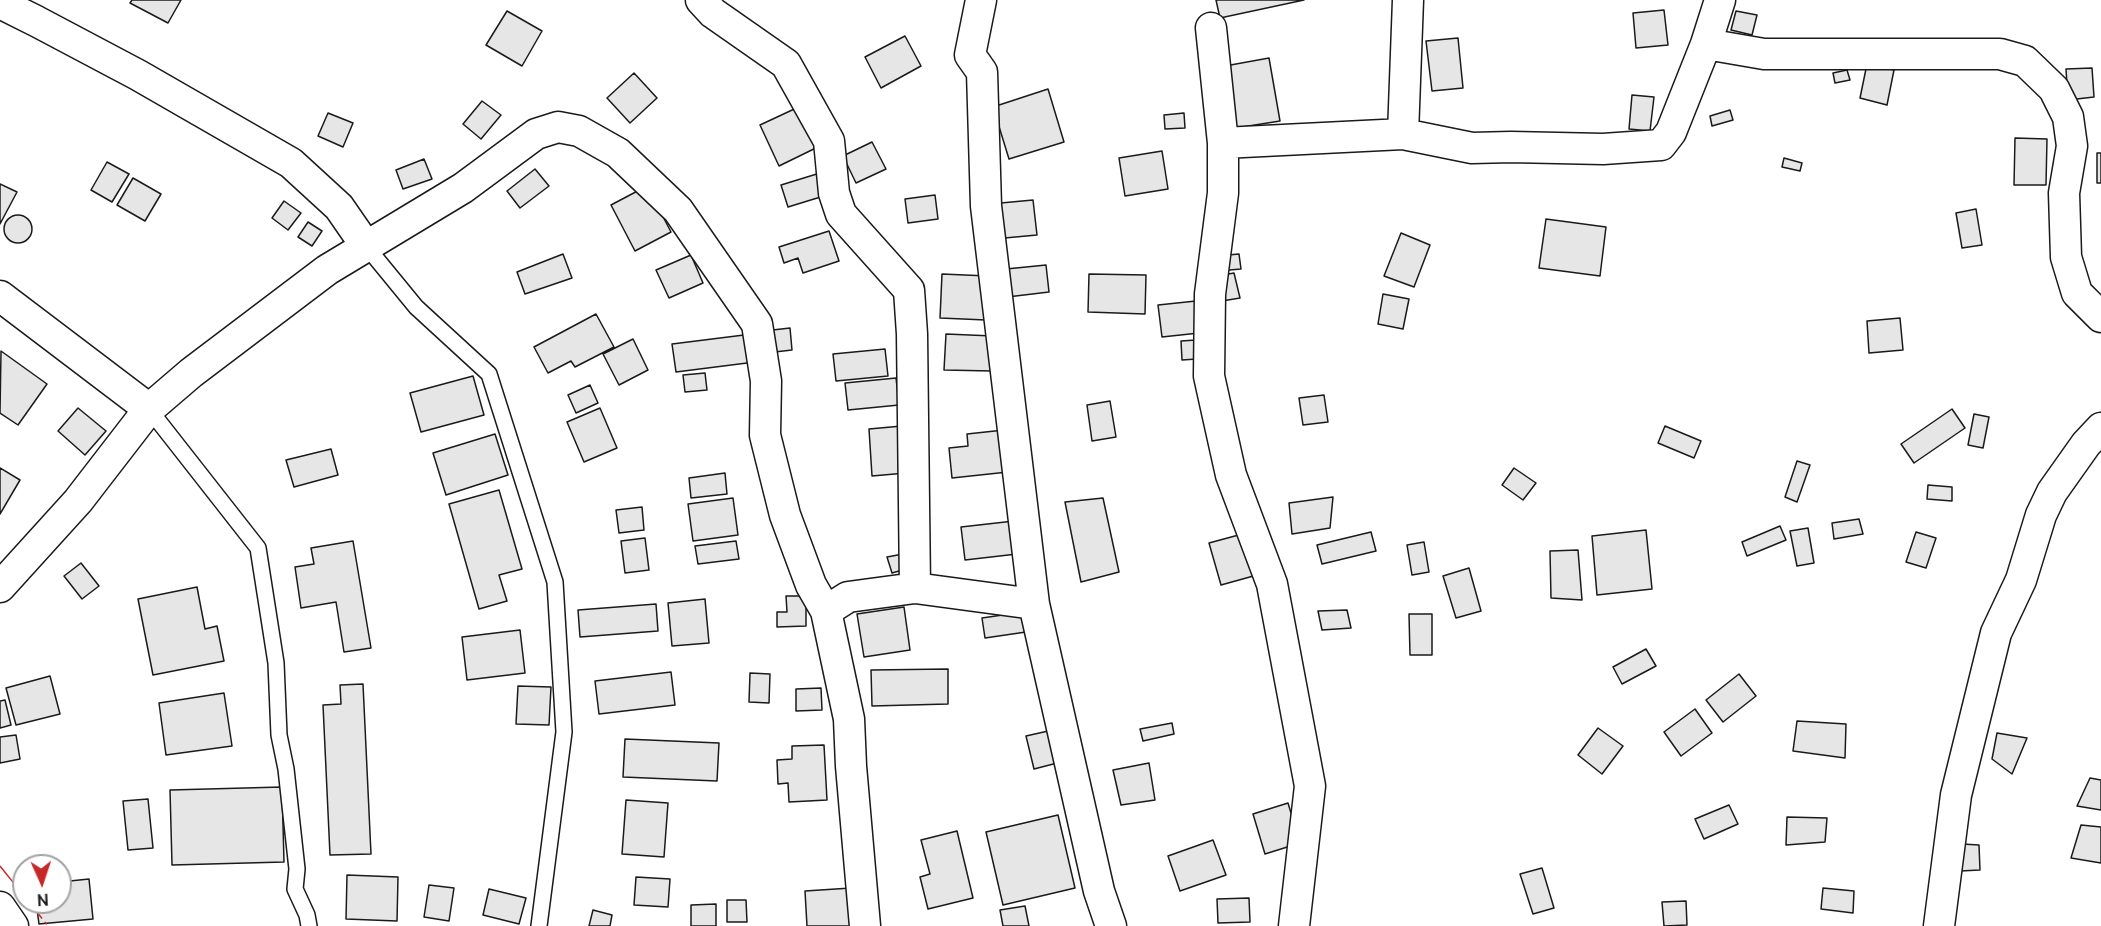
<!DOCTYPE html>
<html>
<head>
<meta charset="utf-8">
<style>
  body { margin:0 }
  #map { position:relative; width:2101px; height:926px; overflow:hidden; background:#fff; font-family:Ubuntu,sans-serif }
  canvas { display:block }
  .north { position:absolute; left:12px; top:854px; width:60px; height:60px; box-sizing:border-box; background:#fff; border:2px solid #a3a3a3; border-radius:50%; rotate:177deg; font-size:16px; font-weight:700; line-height:24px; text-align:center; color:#1a1a1a }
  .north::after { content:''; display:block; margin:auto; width:21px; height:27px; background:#c62828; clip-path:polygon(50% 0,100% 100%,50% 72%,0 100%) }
</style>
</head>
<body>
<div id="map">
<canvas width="2101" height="926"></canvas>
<div class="north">N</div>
</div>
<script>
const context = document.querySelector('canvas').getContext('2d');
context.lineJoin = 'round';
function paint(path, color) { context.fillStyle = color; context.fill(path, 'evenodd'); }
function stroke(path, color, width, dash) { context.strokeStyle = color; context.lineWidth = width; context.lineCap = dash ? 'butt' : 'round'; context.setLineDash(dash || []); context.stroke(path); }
const building = new Path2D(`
  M132,0H181L168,23L130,3Z
  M1216,0H1304L1220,18Z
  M1664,10L1668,45L1636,48L1633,13Z
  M507,11L542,31L522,66L486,45Z
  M1736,11L1757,15L1752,35L1731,30Z
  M905,36L921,66L881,88L865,57Z
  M1458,38L1463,88L1432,91L1426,41Z
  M1269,58L1280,121L1236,128L1225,66Z
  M1867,64L1894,70L1887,105L1860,98Z
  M2092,68L2094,97L2068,100L2066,69Z
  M1847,70L1850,80L1835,83L1833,73Z
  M634,73L657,98L630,123L607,98Z
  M1048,89L1064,142L1009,159L993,107Z
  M1632,95L1654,97L1650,131L1629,129Z
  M482,101L501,115L481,139L463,124Z
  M805,104L824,144L779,166L760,125Z
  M1730,110L1733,120L1712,126L1710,116Z
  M328,113L353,123L343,147L318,136Z
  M1184,113L1185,128L1165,129L1164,115Z
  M2015,138L2047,139L2046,185H2014Z
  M872,142L886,169L856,183L843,156Z
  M1162,151L1168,189L1125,196L1119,158Z
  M2097,153H2101V183H2097Z
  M1784,158L1802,163L1800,171L1782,167Z
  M424,159L432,179L403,189L396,170Z
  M107,162L129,174L112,202L91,190Z
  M535,169L549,186L520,208L507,191Z
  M820,173L827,195L788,207L781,185Z
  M133,178L161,194L145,221L117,205Z
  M0,184L17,192L0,224Z
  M647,186L671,232L635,251L611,205Z
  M935,195L938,219L908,223L905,199Z
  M1033,200L1037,235L994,239L990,204Z
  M284,201L301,213L288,230L272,218Z
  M1976,209L1982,245L1962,248L1956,213Z
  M4 229a14 14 0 1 1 28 0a14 14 0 1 1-28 0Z
  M1546,219L1606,227L1600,276L1539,268Z
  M308,222L322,231L312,246L298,237Z
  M829,231L839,261L803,273L798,258L784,263L779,247Z
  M1401,233L1430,245L1414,287L1384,276Z
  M563,254L572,278L525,294L517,272Z
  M1239,254L1241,269L1218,271L1217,256Z
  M691,255L703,283L669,298L656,270Z
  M1046,265L1049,292L999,298L996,270Z
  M1234,273L1240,298L1222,301L1217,276Z
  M942,274L988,276L986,320L940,318Z
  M1089,274L1146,275L1145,314L1088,312Z
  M1383,294L1409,299L1403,329L1378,324Z
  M1196,301L1199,333L1162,337L1158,305Z
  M596,314L614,347L575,367L571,361L548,373L534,347Z
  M1900,318L1903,350L1869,353L1867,321Z
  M790,328L792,350L766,353L764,331Z
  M752,334L755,362L676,372L672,344Z
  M946,334L993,336L992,371L944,370Z
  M633,339L648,370L619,385L603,354Z
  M1196,340L1197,359L1182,360L1181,341Z
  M885,349L888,376L836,381L833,354Z
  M1,351L47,384L18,425L0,413Z
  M705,373L707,390L685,392L683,375Z
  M473,376L484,415L421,432L410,393Z
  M896,378L899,405L848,410L845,383Z
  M590,385L598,403L576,413L568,395Z
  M1324,395L1328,422L1303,425L1299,398Z
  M1110,401L1116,437L1092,441L1087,405Z
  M78,408L106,431L85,455L58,431Z
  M600,408L617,448L584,462L567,422Z
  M1952,409L1965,428L1914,463L1901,444Z
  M1974,414L1989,417L1983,448L1968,445Z
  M902,426L906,473L872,476L869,429Z
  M1665,426L1701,441L1694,458L1658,443Z
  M1004,430L1008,472L952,478L949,448L968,446L967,434Z
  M495,434L508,475L446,495L433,453Z
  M331,449L338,475L294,487L286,460Z
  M1797,461L1810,465L1797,502L1785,497Z
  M0,468L20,480L0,514Z
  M1514,468L1536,483L1523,500L1502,485Z
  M725,473L727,494L691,498L689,478Z
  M1928,485L1952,487V501L1927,499Z
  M499,490L522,569L499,575L507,601L479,609L449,504Z
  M1333,497L1330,528L1292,534L1289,503Z
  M733,498L738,535L693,541L688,504Z
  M1103,498L1119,572L1081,582L1065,502Z
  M642,507L644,530L619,533L616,510Z
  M1859,519L1863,534L1834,539L1832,523Z
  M1014,521L1017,554L965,560L961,527Z
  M1780,526L1786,540L1747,556L1742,542Z
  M1808,528L1814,563L1797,566L1790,531Z
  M1646,530L1652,589L1597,595L1592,536Z
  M1371,532L1376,551L1322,564L1317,545Z
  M1916,532L1936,538L1926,568L1906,562Z
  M1246,533L1257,575L1221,585L1209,543Z
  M645,538L649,570L625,573L621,541Z
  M353,541L371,648L344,652L336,602L301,608L295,567L314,564L311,548Z
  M736,541L739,559L698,564L695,546Z
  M1424,542L1429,572L1412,575L1407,545Z
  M1578,550L1582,600L1551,598L1550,551Z
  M903,554L906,569L892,573L887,557Z
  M81,563L99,586L82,599L64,576Z
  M1469,568L1481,611L1456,618L1443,576Z
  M197,587L205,629L217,626L224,661L153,675L138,599Z
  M786,596H806V626L777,627V612H787Z
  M705,599L709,643L672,646L668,603Z
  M656,604L658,631L580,637L578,610Z
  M904,607L910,650L864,657L857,614Z
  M1347,610L1351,628L1322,630L1318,611Z
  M1023,612L1026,632L985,638L982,618Z
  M1409,614H1432V655H1410Z
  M520,630L525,673L467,680L462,637Z
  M1646,649L1656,666L1622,684L1613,667Z
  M948,669V704L872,706L871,670Z
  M671,672L675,705L599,714L595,681Z
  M750,673L770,674L769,703L749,702Z
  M1739,674L1756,696L1723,722L1706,700Z
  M50,676L60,714L16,725L6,688Z
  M363,684L371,854L330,855L323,705L341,704L340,685Z
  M518,686L551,687L549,725L516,724Z
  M821,688L822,710L796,711V689Z
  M224,693L232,746L166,755L159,703Z
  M5,700L11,725L0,728V701Z
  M1695,709L1712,733L1681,756L1664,732Z
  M1797,721L1846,724L1845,758L1793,751Z
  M1172,723L1174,734L1143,741L1140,729Z
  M1598,728L1623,746L1602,774L1578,755Z
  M1057,729L1065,761L1034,769L1026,736Z
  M1997,733L2027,738L2012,774L1992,759Z
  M16,735L20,759L0,763V737Z
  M625,739L719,743L717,781L623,777Z
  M824,745L827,800L789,802L788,783L778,784L777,760L792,759V746Z
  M1149,763L1155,800L1121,805L1113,770Z
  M2090,778L2101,780V810L2077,806Z
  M282,787L284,862L172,865L170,790Z
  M148,799L153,848L128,850L123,801Z
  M626,800L668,803L664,857L622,854Z
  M1288,803L1300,843L1265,854L1253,814Z
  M1729,805L1738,824L1704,839L1695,819Z
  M1058,815L1075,888L1003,905L986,832Z
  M1787,817L1827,818L1825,842L1786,845Z
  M2081,825L2101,827V863L2071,858Z
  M957,831L973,898L928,909L920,877L930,874L921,840Z
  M1213,840L1226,875L1180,891L1168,856Z
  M1962,844L1979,845L1980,870L1960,871Z
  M1542,868L1554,908L1533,914L1520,874Z
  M347,875L398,877L397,921L346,919Z
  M636,877L670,879L668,907L634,905Z
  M89,879L93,919L39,924L36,902H60V882Z
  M429,885L454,888L449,921L424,917Z
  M851,888L853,926H807L805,891Z
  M1823,888L1854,891L1853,913L1821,909Z
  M489,889L526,898L519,924L483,915Z
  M1249,898L1250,922L1218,923L1217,899Z
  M727,900H746L747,922H727Z
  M1686,901L1687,925L1664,926L1662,902Z
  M716,904V926H691V905Z
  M1025,906L1029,926H1003L1000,910Z
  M593,910L612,915L610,926H589Z`);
const lane = new Path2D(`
  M366,246L416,307L489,374L555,582L564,732L539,926
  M149,409L258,548L276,663L279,735L286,769L297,869L295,889L307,915L309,926`);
const street = new Path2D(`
  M701,0L713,13L786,64L829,141L834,193L841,214L909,290L912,334L915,588
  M981,0L970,55L982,72L986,206L1034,604L1099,891L1111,926
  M0,3L36,21L138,75L291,163L339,207L366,246
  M1211,28L1223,143V193L1210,294L1209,376L1231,475L1272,584L1310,786L1294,926
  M1706,44L1764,54H2000L2025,61L2054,89L2068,117L2072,146L2064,193L2066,257L2077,293L2101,317
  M1403,134L1408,0
  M1223,143L1403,134L1472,148L1511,147L1603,149L1661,145L1671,132L1706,44L1720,0
  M0,296L149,409
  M0,587L78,501L149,409L191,373L327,270L463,188L536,134L558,127L579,131L618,153L678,210L757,324L766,381L765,435L785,515L811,585L826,611L849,719L851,766L865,926
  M826,611L848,597L915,588L1034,604
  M0,907L13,926
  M1939,926L1956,795L1996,633L2021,580L2041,515L2052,492L2086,444L2101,428`);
const power = new Path2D(`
  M0,866L24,896
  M29,902L48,926`);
paint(building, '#e6e6e6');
stroke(building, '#1a1a1a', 1.5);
stroke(lane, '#1a1a1a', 18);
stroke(street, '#1a1a1a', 33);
stroke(lane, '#fff', 15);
stroke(street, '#fff', 30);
stroke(power, '#c62828', 1.5, [21, 4.5, 3, 4.5]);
</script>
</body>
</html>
